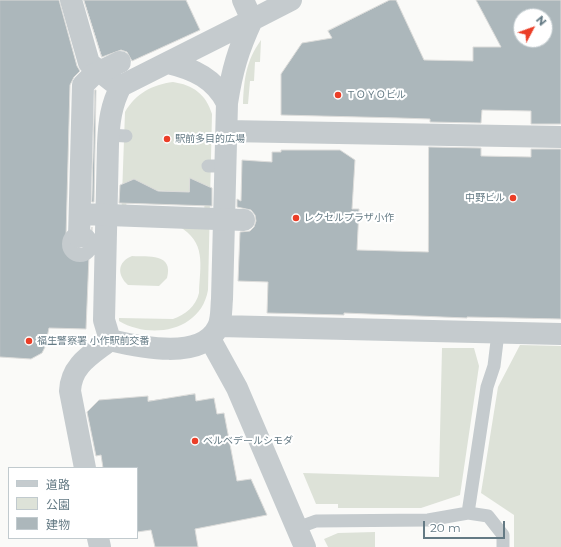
<!DOCTYPE html>
<html>
<head>
<meta charset="utf-8">
<style>
  body { margin:0 }
  #map { position:relative; width:561px; height:547px; overflow:hidden; background:#fafaf8; font-family:Montserrat,"Noto Sans JP",sans-serif }
  canvas { display:block }
  .legend { position:absolute; left:8px; top:467px; width:130px; height:72px; box-sizing:border-box; background:#fff; border:1px solid #c1cace; margin:0; padding:5px 7px; list-style:none; font-size:12px; color:#647a84 }
  .legend li { display:flex; align-items:center; gap:8px; height:20px }
  .legend b { width:20px; border:1px solid #c1cace }
  .north { position:absolute; left:513px; top:8px; width:40px; height:40px; box-sizing:border-box; background:#fff; border:1px solid #c1cace; border-radius:50%; rotate:49deg; font-size:11px; font-weight:700; line-height:16px; text-align:center; color:#647a84 }
  .north::after { content:''; display:block; margin:auto; width:14px; height:18px; background:#eb3e27; clip-path:polygon(50% 0,100% 100%,50% 72%,0 100%) }
  .scale { position:absolute; left:423px; top:521px; width:82px; height:18px; box-sizing:border-box; border:2px solid #647a84; border-top:0; padding-left:5px; font-size:12px; line-height:14px; white-space:nowrap; color:#647a84; -webkit-text-stroke:3px #fff; paint-order:stroke }
</style>
</head>
<body>
<div id="map">
<canvas width="561" height="547"></canvas>
<ul class="legend">
<li><b style="height:5px;background:#c5cbce"></b>道路</li>
<li><b style="height:11px;background:#dde2d8"></b>公園</li>
<li><b style="height:11px;background:#acb7bb"></b>建物</li>
</ul>
<div class="north">N</div>
<div class="scale">20 m</div>
</div>
<script>
const context = document.querySelector('canvas').getContext('2d');
context.lineJoin = 'round';
function paint(path, color) { context.fillStyle = color; context.fill(path, 'evenodd'); }
function stroke(path, color, width, dash) { context.strokeStyle = color; context.lineWidth = width; context.lineCap = dash ? 'butt' : 'round'; context.setLineDash(dash || []); context.stroke(path); }
function drawText(font, color, halo, rows, align = 'center') {
  context.font = font + ' Montserrat,"Noto Sans JP",sans-serif'; context.lineWidth = 4; context.setLineDash([]); context.textBaseline = 'middle'; context.strokeStyle = halo; context.fillStyle = color; for (const [text, x, y, turn = 0] of rows) {
    context.save(); context.translate(x, y); context.rotate((+turn || 0) * Math.PI / 180); context.textAlign = isNaN(turn) ? turn : align; if (halo) context.strokeText(text, 0, 0); context.fillText(text, 0, 0); context.restore();
  }
}
const green = new Path2D(`
  M261,40L260,62H255L254,81H250L248,104H243C244,79 246,61 261,40Z
  M173,82C193,85 206,94 212,114L208,290C201,331 151,340 119,321V318L173,319C185,315 196,306 199,293C200,265 207,242 178,226L121,223L125,112C136,93 152,85 173,82ZM127,182L142,190L190,192L205,185L204,220L126,218Z
  M132,256C148,257 174,253 167,278L159,286L128,285C117,275 117,262 132,256Z
  M520,345L561,346V547H514V515L481,493L498,387Z
  M442,348H474L479,366L460,495L421,508H338V504H316L303,473L439,477Z
  M375,532V547H328L324,539L338,533Z`);
const building = new Path2D(`
  M0,0H59L77,66L80,71L74,77L70,85L66,237L68,243L72,247L78,249L85,248L90,243L92,227V255L89,256L86,329L49,328L45,347L42,353L31,359L0,357Z
  M84,0H186L200,30L132,61L127,52L121,50L102,57Z
  M390,0H396L424,60L473,61V47H501L476,0H561V124H531V111L482,110L481,123L430,122V119L400,118L281,115V74L302,43L332,38L328,31ZM521,16H545V40H521Z
  M95,90H96L94,202H92Z
  M429,147L481,148V156L531,157V149H561V319L467,317V318L344,313V315L267,313L268,282L238,281L240,232L250,231L254,227L256,221L255,215L251,210L237,207V199L241,201L242,160L272,162V152H281V150H340L355,160L352,209H359L357,250L428,252Z
  M190,178L212,188V206L119,203L120,185L134,179L158,191L189,192Z
  M195,394L196,401L214,398L217,414L224,413L237,481L251,479L267,515L195,529L198,547H155L151,530L137,532V468H103L101,455L96,456L87,412L99,400L148,396V401Z`);
const lane = new Path2D(`
  M108,135L126,136
  M208,166H226
  M468,513L488,516L503,535V547
  M297,528L316,521L428,520L468,513L487,387L494,366L498,333`);
const street = new Path2D(`
  M71,0L89,63L113,82
  M243,0L252,20L291,0
  M168,63C194,69 215,79 227,103L222,299C221,308 222,319 218,327C202,361 139,347 110,340L104,320L108,144C109,122 111,105 121,86L252,20C238,50 232,71 227,103
  M227,131L561,137
  M73 244a7 7 0 1 1 14 0a7 7 0 1 1-14 0Z
  M219,326L561,334
  M210,339L237,388L305,547
  M85,468L70,391C71,365 91,355 110,340
  M98,538L100,547`);
const streetBridge = new Path2D(`
  M81,214L244,220
  M79,237L83,85L93,75L120,62`);
const markers = [
  [338,95,4,"#eb3e27"],
  [167,139,4,"#eb3e27"],
  [513,198,4,"#eb3e27"],
  [296,218,4,"#eb3e27"],
  [29,341,4,"#eb3e27"],
  [195,441,4,"#eb3e27"]
];
const poiNames = [
  ["ＴＯＹＯビル",346,95],
  ["駅前多目的広場",175,139],
  ["中野ビル",505,198,"right"],
  ["レクセルプラザ小作",304,218],
  ["福生警察署 小作駅前交番",37,341],
  ["ベルベデールシモダ",203,441]
];
paint(green, '#dde2d8');
paint(building, '#acb7bb');
stroke(building, '#dcdcda', 1);
stroke(lane, '#c5cbce', 13);
stroke(street, '#c5cbce', 22);
stroke(streetBridge, '#c5cbce', 22);
for (const [x, y, r, color] of markers) { const dot = new Path2D(); dot.arc(x, y, r, 0, 2 * Math.PI); context.fillStyle = color; context.fill(dot); stroke(dot, '#fff', 1.5); }
drawText('10px', '#647a84', '#fff', poiNames, 'left');
</script>
</body>
</html>
